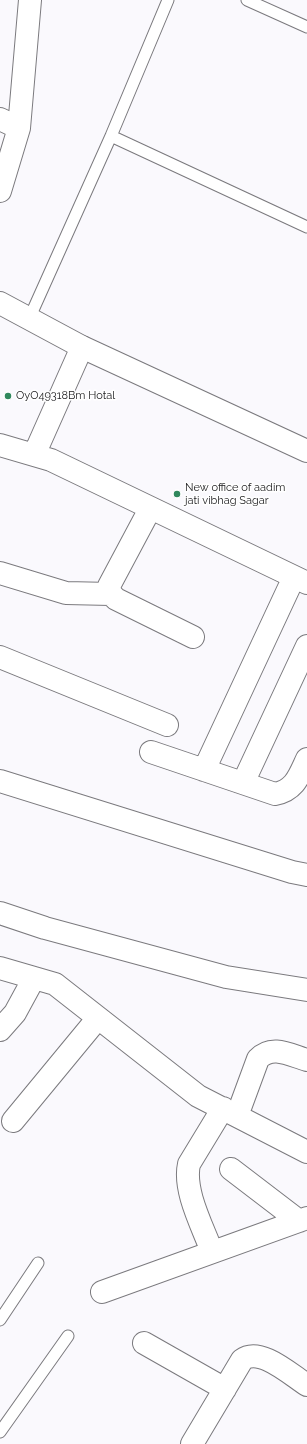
<!DOCTYPE html>
<html>
<head>
<meta charset="utf-8">
<style>
  body { margin:0 }
  canvas { display:block; background:#faf9fd }
</style>
</head>
<body>
<canvas width="307" height="1444"></canvas>
<script>
const context = document.querySelector('canvas').getContext('2d');
context.lineJoin = 'round';
function stroke(path, color, width, dash) { context.strokeStyle = color; context.lineWidth = width; context.lineCap = dash ? 'butt' : 'round'; context.setLineDash(dash || []); context.stroke(path); }
function drawText(font, color, halo, rows, align = 'center') {
  context.font = font + ' Raleway,sans-serif'; context.lineWidth = 3; context.setLineDash([]); context.textBaseline = 'middle'; context.strokeStyle = halo; context.fillStyle = color; for (const [text, x, y, turn = 0] of rows) {
    context.save(); context.translate(x, y); context.rotate((+turn || 0) * Math.PI / 180); context.textAlign = isNaN(turn) ? turn : align; if (halo) context.strokeText(text, 0, 0); context.fillText(text, 0, 0); context.restore();
  }
}
const lane = new Path2D(`
  M247,0L307,27
  M111,136L307,227
  M29,319L111,136L168,0
  M0,1320L38,1263
  M0,1432L68,1336`);
const street = new Path2D(`
  M0,119L19,128
  M0,191L19,128L30,0
  M0,445L51,460L307,583
  M34,455L82,347
  M150,509L109,586L111,594L116,599L193,637
  M0,573L66,593L111,594
  M0,657L167,725
  M151,752L275,794C295,790 299,776 307,759
  M204,770L294,577
  M0,781L292,872L307,875
  M243,783L307,646
  M0,913L45,928L226,977L307,990
  M0,968L55,984L198,1096L307,1152
  M0,1030L15,1013L34,978
  M237,1116L258,1059C272,1044 290,1055 307,1060
  M13,1121L98,1018
  M231,1169L299,1221
  M212,1252C203,1227 183,1191 189,1164L223,1108
  M102,1292L307,1218
  M144,1343L225,1389
  M192,1444L242,1360C260,1346 291,1375 307,1385`);
const highway = new Path2D(`
  M0,303L82,347L307,451`);
const markers = [
  [8,396,4,"#30885d"],
  [177,494,4,"#30885d"]
];
const poiNames = [
  ["OyO49318Bm Hotal",16,396],
  ["New office of aadim",185,488],
  ["jati vibhag Sagar",185,501]
];
stroke(lane, '#7b7a7e', 13);
stroke(street, '#7b7a7e', 24);
stroke(highway, '#7b7a7e', 24);
stroke(lane, '#fff', 11);
stroke(street, '#fff', 22);
stroke(highway, '#fff', 22);
for (const [x, y, r, color] of markers) { const dot = new Path2D(); dot.arc(x, y, r, 0, 2 * Math.PI); context.fillStyle = color; context.fill(dot); stroke(dot, '#fff', 1.5); }
drawText('11px', '#222224', '#fff', poiNames, 'left');
</script>
</body>
</html>
